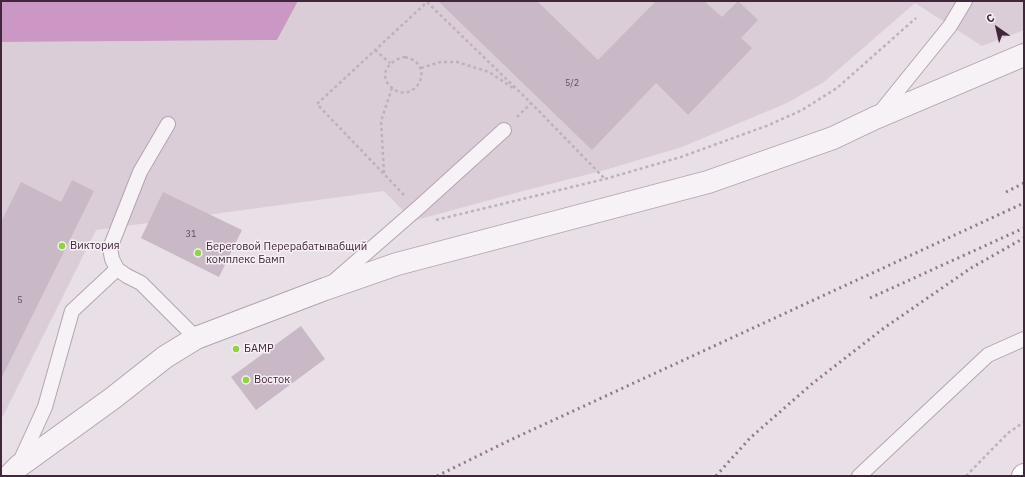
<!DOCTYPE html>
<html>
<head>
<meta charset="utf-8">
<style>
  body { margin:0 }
  #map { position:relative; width:1025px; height:477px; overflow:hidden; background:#e9dfe7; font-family:"IBM Plex Sans",sans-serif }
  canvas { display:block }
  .frame { position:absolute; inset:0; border:2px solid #41273b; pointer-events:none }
  .north { position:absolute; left:977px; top:8px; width:40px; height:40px; -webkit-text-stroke:3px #f6eff5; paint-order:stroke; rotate:326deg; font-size:11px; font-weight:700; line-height:16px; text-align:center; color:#41273b }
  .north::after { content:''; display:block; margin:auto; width:14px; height:18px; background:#41273b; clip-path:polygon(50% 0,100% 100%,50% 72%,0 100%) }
</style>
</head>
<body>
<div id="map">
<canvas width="1025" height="477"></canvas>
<div class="frame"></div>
<div class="north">С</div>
</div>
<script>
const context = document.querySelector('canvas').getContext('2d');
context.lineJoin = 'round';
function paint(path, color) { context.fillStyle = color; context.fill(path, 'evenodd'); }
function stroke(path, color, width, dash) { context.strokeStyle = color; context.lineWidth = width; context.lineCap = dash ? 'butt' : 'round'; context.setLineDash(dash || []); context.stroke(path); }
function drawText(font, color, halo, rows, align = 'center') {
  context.font = font + ' "IBM Plex Sans",sans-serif'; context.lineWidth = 3; context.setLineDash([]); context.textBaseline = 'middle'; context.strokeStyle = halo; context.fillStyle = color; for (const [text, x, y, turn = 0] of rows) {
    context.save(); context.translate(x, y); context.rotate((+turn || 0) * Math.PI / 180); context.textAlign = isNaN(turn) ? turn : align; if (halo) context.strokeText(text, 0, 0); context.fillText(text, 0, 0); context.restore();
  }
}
const built = new Path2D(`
  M298,1H1024V30L982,46L915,3L824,82L787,103L682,147L605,170L523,191L413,221L384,191L96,230L1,420V42L277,40Z`);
const water = new Path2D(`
  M1,1H298L277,40L1,42Z`);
const building = new Path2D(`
  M438,1H537L598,60L656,1H704L722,17L738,1L758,20L741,38L752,48L688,115L656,83L592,150Z
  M72,180L94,191L1,379V222L21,182L61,202Z
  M163,192L242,230L219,277L141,238Z
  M301,326L325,359L256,410L231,377Z`);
const path = new Path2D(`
  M375,50L390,63
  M405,57C440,65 412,110 389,85C378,72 392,59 405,57Z
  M421,68L440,62H457L489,72L513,88
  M517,117L531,103
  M384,173L381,121L392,88
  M404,195L317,104L427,2L531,103L605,179
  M436,220L605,179L681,157L769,125L802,110L837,88L916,18
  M966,476L1008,433L1024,422`);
const service = new Path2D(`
  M878,115L950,26L965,1
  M168,124L140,172L110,248L112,259L117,269L127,276L141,283L196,338
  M333,282L418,208L504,130
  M19,464L45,407L72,311L117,269
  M859,476L988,355L1024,339`);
const minor = new Path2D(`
  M9,476L19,466L113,398L165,357L196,338L325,289L397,264L708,182L833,138L875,118L1024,55`);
const primary = new Path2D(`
  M1023,476L1024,475`);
const rail = new Path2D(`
  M1006,192L1024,183
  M870,298L1024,228
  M437,476L506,442L1024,203
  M716,476L750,438L813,383L884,328L971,268L1024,238`);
const markers = [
  [62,246,4,"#91d53e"],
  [198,253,4,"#91d53e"],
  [236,349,4,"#91d53e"],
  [246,380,4,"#91d53e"]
];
const numberNames = [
  ["5/2",572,83],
  ["31",191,234],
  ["5",20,300]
];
const poiNames = [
  ["Виктория",70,246],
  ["Береговой Перерабатывабщий",206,247],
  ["комплекс Бамп",206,260],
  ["БАМР",244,349],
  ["Восток",254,380]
];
paint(built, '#dbcdd7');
paint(water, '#cb98c5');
paint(building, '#c9b9c6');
stroke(service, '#b3a4b0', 16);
stroke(minor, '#b3a4b0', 24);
stroke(primary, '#b59eb1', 24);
stroke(path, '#bdb1ba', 2.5, [3, 3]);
stroke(service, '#f7f2f6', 14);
stroke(minor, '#f7f2f6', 22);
stroke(primary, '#fff', 22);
stroke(rail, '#93788d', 3, [2, 4]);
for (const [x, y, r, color] of markers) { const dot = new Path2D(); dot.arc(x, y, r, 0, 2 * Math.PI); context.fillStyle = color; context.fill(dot); stroke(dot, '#f6eff5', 1.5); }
drawText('9px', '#634c5e', null, numberNames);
drawText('11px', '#41273b', '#f6eff5', poiNames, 'left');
</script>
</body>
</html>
